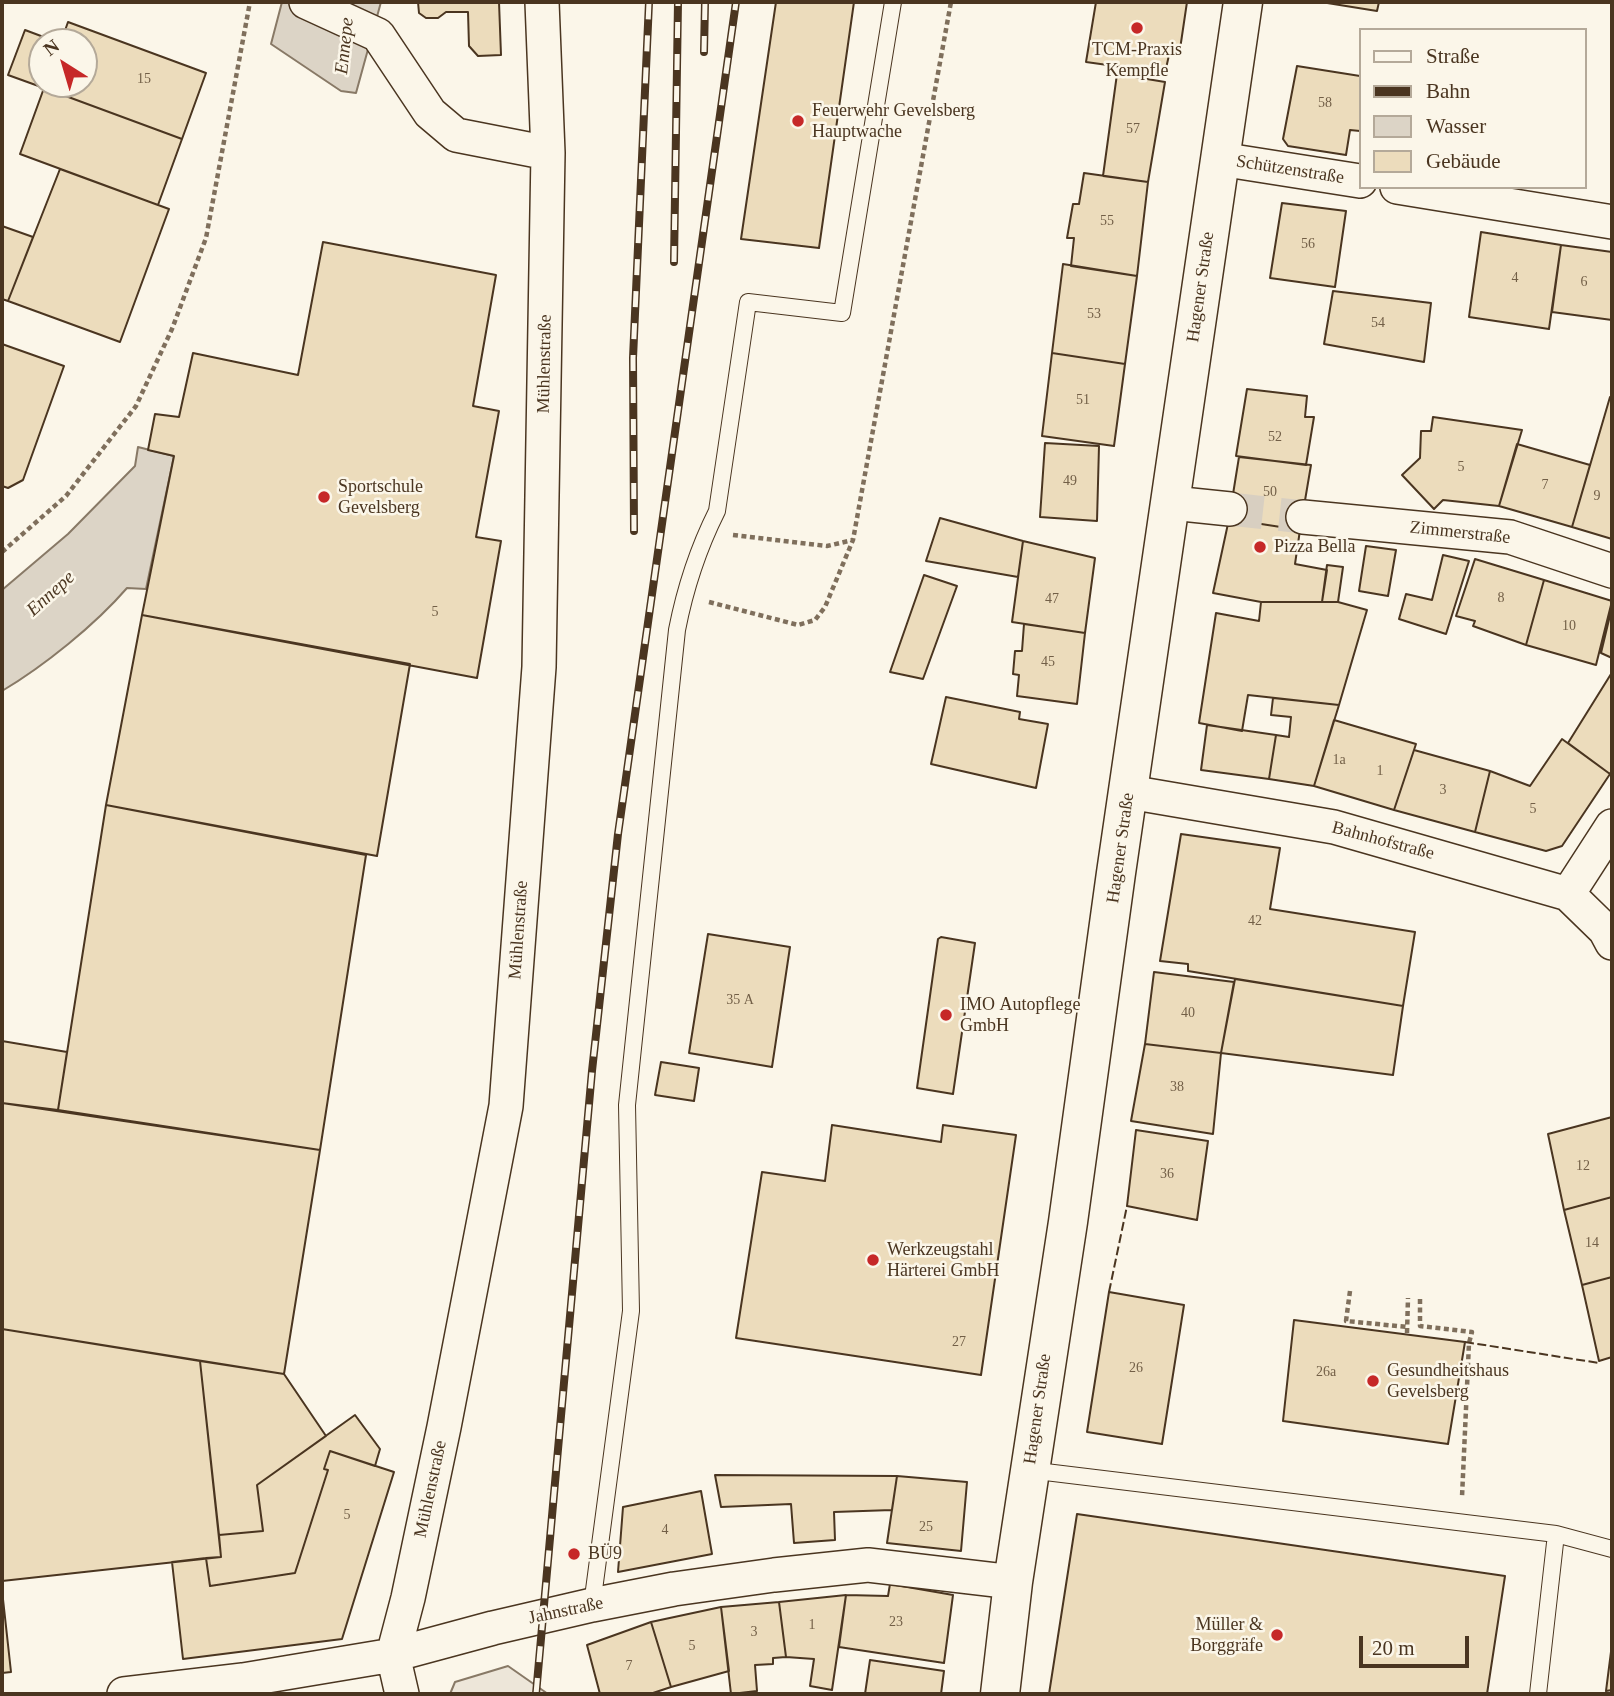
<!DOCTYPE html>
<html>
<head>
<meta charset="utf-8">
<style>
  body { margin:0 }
  #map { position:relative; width:1614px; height:1696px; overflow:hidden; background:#fbf6e9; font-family:"Times New Roman",serif }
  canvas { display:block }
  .frame { position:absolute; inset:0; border:4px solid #4a3520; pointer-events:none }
  .legend { position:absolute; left:1359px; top:28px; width:228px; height:161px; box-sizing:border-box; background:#fbf6e9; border:2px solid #b4a999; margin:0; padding:9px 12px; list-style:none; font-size:21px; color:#4a3520 }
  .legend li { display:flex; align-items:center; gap:14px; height:35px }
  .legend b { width:35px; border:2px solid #b4a999 }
  .north { position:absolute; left:28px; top:28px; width:70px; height:70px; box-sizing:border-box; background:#fbf6e9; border:2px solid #b4a999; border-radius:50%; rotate:323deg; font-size:19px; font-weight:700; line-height:28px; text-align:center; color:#4a3520 }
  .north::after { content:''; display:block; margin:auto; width:24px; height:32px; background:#c62828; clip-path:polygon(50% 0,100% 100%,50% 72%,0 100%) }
  .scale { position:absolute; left:1359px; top:1636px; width:110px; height:32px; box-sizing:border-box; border:4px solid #4a3520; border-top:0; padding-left:9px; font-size:21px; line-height:24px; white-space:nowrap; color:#4a3520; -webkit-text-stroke:5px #fbf6e9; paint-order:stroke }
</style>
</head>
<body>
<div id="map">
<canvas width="1614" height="1696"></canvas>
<div class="frame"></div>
<ul class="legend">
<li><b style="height:9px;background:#fbf6e9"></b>Straße</li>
<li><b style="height:9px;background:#4a3520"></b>Bahn</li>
<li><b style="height:19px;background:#dcd4c6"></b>Wasser</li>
<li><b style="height:19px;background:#ecdcbc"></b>Gebäude</li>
</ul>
<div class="north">N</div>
<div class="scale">20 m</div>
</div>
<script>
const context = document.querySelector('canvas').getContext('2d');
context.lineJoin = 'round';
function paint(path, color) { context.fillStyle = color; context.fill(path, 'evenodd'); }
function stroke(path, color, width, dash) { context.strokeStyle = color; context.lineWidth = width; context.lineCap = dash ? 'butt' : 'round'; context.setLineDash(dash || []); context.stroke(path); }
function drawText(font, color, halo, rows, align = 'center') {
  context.font = font + ' "Times New Roman",serif'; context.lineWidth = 5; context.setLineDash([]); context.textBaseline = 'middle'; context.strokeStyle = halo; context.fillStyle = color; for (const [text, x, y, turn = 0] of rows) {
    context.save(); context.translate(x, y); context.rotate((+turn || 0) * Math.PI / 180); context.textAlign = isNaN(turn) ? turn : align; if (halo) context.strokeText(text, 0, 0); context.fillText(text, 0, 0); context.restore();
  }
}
const green = new Path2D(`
  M508,1666L548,1694H450L455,1682Z`);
const water = new Path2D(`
  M282,2H381L356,93L341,91L271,44Z
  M138,447L174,456L146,589L127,588C95,625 44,666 2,691V590L68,534L135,466Z`);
const building = new Path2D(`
  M418,2H499L501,55L478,56L469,46L468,12H446L438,18H426L419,13Z
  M776,2H854L819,248L741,239Z
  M1096,2H1187L1179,56L1169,55L1165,73L1086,62Z
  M1321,2H1379L1377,11Z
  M68,22L206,73L182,139L44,88L45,84H84V42H61Z
  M25,30L57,42H42V84H45L44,88L8,75Z
  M1297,66L1360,76V131L1350,130L1346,155L1288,146L1283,139Z
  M1117,74L1165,82L1148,182L1103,176Z
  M44,88L182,139L158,205L20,154Z
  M60,169L169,209L120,342L8,301Z
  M1084,173L1148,182L1137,276L1071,266L1074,238H1067L1073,204H1079Z
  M1282,203L1346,211L1335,287L1270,278Z
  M2,226L33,237L8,301L2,299Z
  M1481,232L1561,245L1549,329L1469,317Z
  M323,242L496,275L473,406L499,411L476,537L501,541L477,678L142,615L174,456L148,450L155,414L179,417L193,353L298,375Z
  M1561,245L1612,252V320L1552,312Z
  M1063,264L1137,276L1125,364L1052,353Z
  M1333,291L1431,303L1424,362L1324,344Z
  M2,344L64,366L23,480L8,488L2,486Z
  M1052,353L1125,364L1114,446L1042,436Z
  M1247,389L1307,396L1305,417H1314L1306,465L1236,456Z
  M1610,397L1612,398V539L1572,527Z
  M1433,417L1522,430L1499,506L1443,500L1434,509L1402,475L1420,458L1421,431H1431Z
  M1045,443L1099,446L1097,521L1040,517Z
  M1517,444L1590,465L1572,527L1499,506Z
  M1239,457L1311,465L1300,530L1229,519Z
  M940,518L1023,541L1018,577L926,561Z
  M1229,519L1300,530L1295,564L1327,570L1322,602H1261L1213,593Z
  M1023,541L1095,558L1085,633L1012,622Z
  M1366,546L1396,550L1388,596L1359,591Z
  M1443,555L1469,561L1446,634L1399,619L1406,594L1432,600Z
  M1475,559L1544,580L1526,645L1473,626L1475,621L1456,616Z
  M1327,565L1343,567L1338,602H1322Z
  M924,575L957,586L923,679L890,672Z
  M1544,580L1612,601L1596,665L1526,645Z
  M1261,602H1338L1367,610L1339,705L1248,695L1242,731L1199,723L1216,613L1259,621Z
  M1612,607V658L1601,653Z
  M142,615L410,664L377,856L106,805Z
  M1024,624L1085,633L1077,704L1017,696L1019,675L1013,674L1015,651H1022Z
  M1611,674L1612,770L1610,774L1568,743Z
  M946,697L1020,712L1019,719L1048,724L1036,788L931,764Z
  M1273,698L1339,705L1314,786L1269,779L1276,735L1289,737L1291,717L1271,715Z
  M1334,720L1416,744L1394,810L1314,786Z
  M1207,725L1276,735L1269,779L1201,770Z
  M1562,739L1610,774L1562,846L1546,851L1475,832L1490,771L1530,786Z
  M1414,750L1490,771L1475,832L1394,810Z
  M106,805L366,855L320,1150L58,1110Z
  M1181,834L1280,848L1270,909L1415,932L1403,1006L1188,971V964L1160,961Z
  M708,934L790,947L772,1067L689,1053Z
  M941,937L975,943L953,1094L917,1088L938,939Z
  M1154,972L1234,982L1221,1053L1145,1044Z
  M1235,979L1403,1006L1393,1075L1221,1053Z
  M2,1041L67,1052L58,1110L2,1103Z
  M1145,1044L1221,1053L1213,1134L1131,1121Z
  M661,1062L699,1068L694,1101L655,1095Z
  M2,1103L320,1150L284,1374L2,1329Z
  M1612,1117V1197L1564,1210L1548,1134Z
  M832,1125L941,1142L943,1125L1016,1135L981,1375L736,1338L762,1172L825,1181Z
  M1136,1130L1208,1141L1197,1220L1127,1206Z
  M1612,1197V1277L1582,1285L1564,1210Z
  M1612,1277V1357L1599,1361L1582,1285Z
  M1109,1292L1184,1305L1162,1444L1087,1432Z
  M1294,1320L1465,1342L1448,1444L1283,1421Z
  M2,1329L200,1361L221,1557L2,1581Z
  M200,1361L284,1374L326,1436L257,1485L263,1531L219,1535Z
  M355,1415L380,1449L375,1466L330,1451L324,1469L328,1470L295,1573L210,1586L206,1558L221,1557L219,1535L263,1531L257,1485Z
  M330,1451L394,1472L342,1639L183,1659L172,1562L206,1558L210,1586L295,1573L328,1470L324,1469Z
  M715,1475L897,1476L892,1510L834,1512L835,1540L794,1543L791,1504L721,1507Z
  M897,1476L967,1482L961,1551L887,1543Z
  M701,1491L712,1554L618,1572L623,1507Z
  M1077,1514L1505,1576L1487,1694H1049Z
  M568.5 1554a5.5 5.5 0 1 1 11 0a5.5 5.5 0 1 1-11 0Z
  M890,1584L953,1595L944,1663L839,1647L846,1595L888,1596Z
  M2,1590L11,1672L2,1673Z
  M846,1595L832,1690L810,1686L814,1659L786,1657L779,1602Z
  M779,1602L786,1657L773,1658V1664L755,1665L757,1691L731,1694L721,1607Z
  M721,1607L729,1671L671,1687L651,1622Z
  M651,1622L671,1687L650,1694H600L587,1645Z
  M1612,1644V1690L1606,1691Z
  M870,1660L944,1671L941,1694H865Z`);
const minorTunnel = new Path2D(`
  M1230,509L1303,517`);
const path = new Path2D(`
  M733,535L827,546L853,540
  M2,552L66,496L136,406L172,329L206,238L250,2
  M709,602L798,625L815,620L825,607L853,540L951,2
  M1350,1291L1346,1321L1407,1327
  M1420,1299V1326L1472,1332L1469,1343L1462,1497
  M1407,1333L1408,1298`);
const service = new Path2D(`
  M1029,1470L1556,1534L1538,1694
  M1556,1534L1612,1549
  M592,1605L631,1311L627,1105L677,630C685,589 698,549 717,511L748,302L842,313L893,2`);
const minor = new Path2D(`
  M306,2L378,35L430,113L456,135L548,153
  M1220,159L1360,181
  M1397,187L1612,222
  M1172,503L1230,509
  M1303,517L1510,537L1612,571
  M1129,792L1334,827L1568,894L1605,930L1612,943
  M1568,894L1612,826
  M124,1694L243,1680L393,1655L493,1628L592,1605L674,1589L774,1575L868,1565L1013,1582
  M402,1694L393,1655L408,1598L444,1427L506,1106L539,667L548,153L542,2`);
const primary = new Path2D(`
  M1000,1694L1013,1582L1068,1222L1116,873L1243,2`);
const rail = new Path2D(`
  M704,52L705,2
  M674,262L678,2
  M634,531L633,358L649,2
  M536,1694L592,1071L618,834L736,2`);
const fence = new Path2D(`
  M1109,1292L1127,1206
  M1465,1342L1599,1363`);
const markers = [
  [1137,28,7,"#c62828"],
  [798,121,7,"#c62828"],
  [324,497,7,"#c62828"],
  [1260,547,7,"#c62828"],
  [946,1015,7,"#c62828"],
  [873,1260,7,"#c62828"],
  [1373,1381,7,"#c62828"],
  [574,1554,7,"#c62828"],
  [1277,1635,7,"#c62828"]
];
const numberNames = [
  ["15",144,79],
  ["58",1325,103],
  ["57",1133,129],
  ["55",1107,221],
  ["56",1308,244],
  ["4",1515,278],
  ["6",1584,282],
  ["53",1094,314],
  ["54",1378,323],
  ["51",1083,400],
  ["52",1275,437],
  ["5",1461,467],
  ["49",1070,481],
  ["7",1545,485],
  ["50",1270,492],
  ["9",1597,496],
  ["8",1501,598],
  ["47",1052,599],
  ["5",435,612],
  ["10",1569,626],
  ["45",1048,662],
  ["1a",1339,760],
  ["1",1380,771],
  ["3",1443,790],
  ["5",1533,809],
  ["42",1255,921],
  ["35 A",740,1000],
  ["40",1188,1013],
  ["38",1177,1087],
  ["12",1583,1166],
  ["36",1167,1174],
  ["14",1592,1243],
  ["27",959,1342],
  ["26",1136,1368],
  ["26a",1326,1372],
  ["5",347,1515],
  ["25",926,1527],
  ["4",665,1530],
  ["23",896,1622],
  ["1",812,1625],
  ["3",754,1632],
  ["5",692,1646],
  ["7",629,1666]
];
const poiNames = [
  ["TCM-Praxis",1137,50,"center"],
  ["Kempfle",1137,71,"center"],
  ["Feuerwehr Gevelsberg",812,111],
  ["Hauptwache",812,132],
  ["Sportschule",338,487],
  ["Gevelsberg",338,508],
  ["Pizza Bella",1274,547],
  ["IMO Autopflege",960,1005],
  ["GmbH",960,1026],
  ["Werkzeugstahl",887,1250],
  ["Härterei GmbH",887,1271],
  ["Gesundheitshaus",1387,1371],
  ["Gevelsberg",1387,1392],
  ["BÜ9",588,1554],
  ["Müller &",1263,1625,"right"],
  ["Borggräfe",1263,1646,"right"]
];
const streetNames = [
  ["Schützenstraße",1290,170,9],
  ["Hagener Straße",1201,287,-82],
  ["Mühlenstraße",545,364,-89],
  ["Zimmerstraße",1460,533,6],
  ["Bahnhofstraße",1383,841,15],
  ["Hagener Straße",1121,848,-82],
  ["Mühlenstraße",519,930,-86],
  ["Hagener Straße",1038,1409,-82],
  ["Mühlenstraße",431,1489,-78],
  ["Jahnstraße",566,1611,-12]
];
const waterNames = [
  ["Ennepe",345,46,-84],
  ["Ennepe",51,594,-42]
];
paint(green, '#ede6d9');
stroke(green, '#887966', 2);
paint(water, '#dcd4c6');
stroke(water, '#887966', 2);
paint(building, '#ecdcbc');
stroke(building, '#4a3520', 2);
stroke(minorTunnel, '#d8cfc1', 33, [33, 17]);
stroke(service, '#4a3520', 18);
stroke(minor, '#4a3520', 36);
stroke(primary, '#4a3520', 41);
stroke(path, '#7f6f5c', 4.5, [5, 3.5]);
stroke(service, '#fbf6e9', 16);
stroke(minor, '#fbf6e9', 33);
stroke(primary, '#fbf6e9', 38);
stroke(rail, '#4a3520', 8);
stroke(rail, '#fbf6e9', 5, [16]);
stroke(fence, '#4a3520', 2, [9, 3.5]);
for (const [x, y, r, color] of markers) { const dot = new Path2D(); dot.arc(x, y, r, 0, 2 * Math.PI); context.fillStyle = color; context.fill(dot); stroke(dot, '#fbf6e9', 2.5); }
drawText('14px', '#725f47', null, numberNames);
drawText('18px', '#4a3520', '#fbf6e9', poiNames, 'left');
drawText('18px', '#4a3520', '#fbf6e9', streetNames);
drawText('italic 19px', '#4a3520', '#fbf6e9', waterNames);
</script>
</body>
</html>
